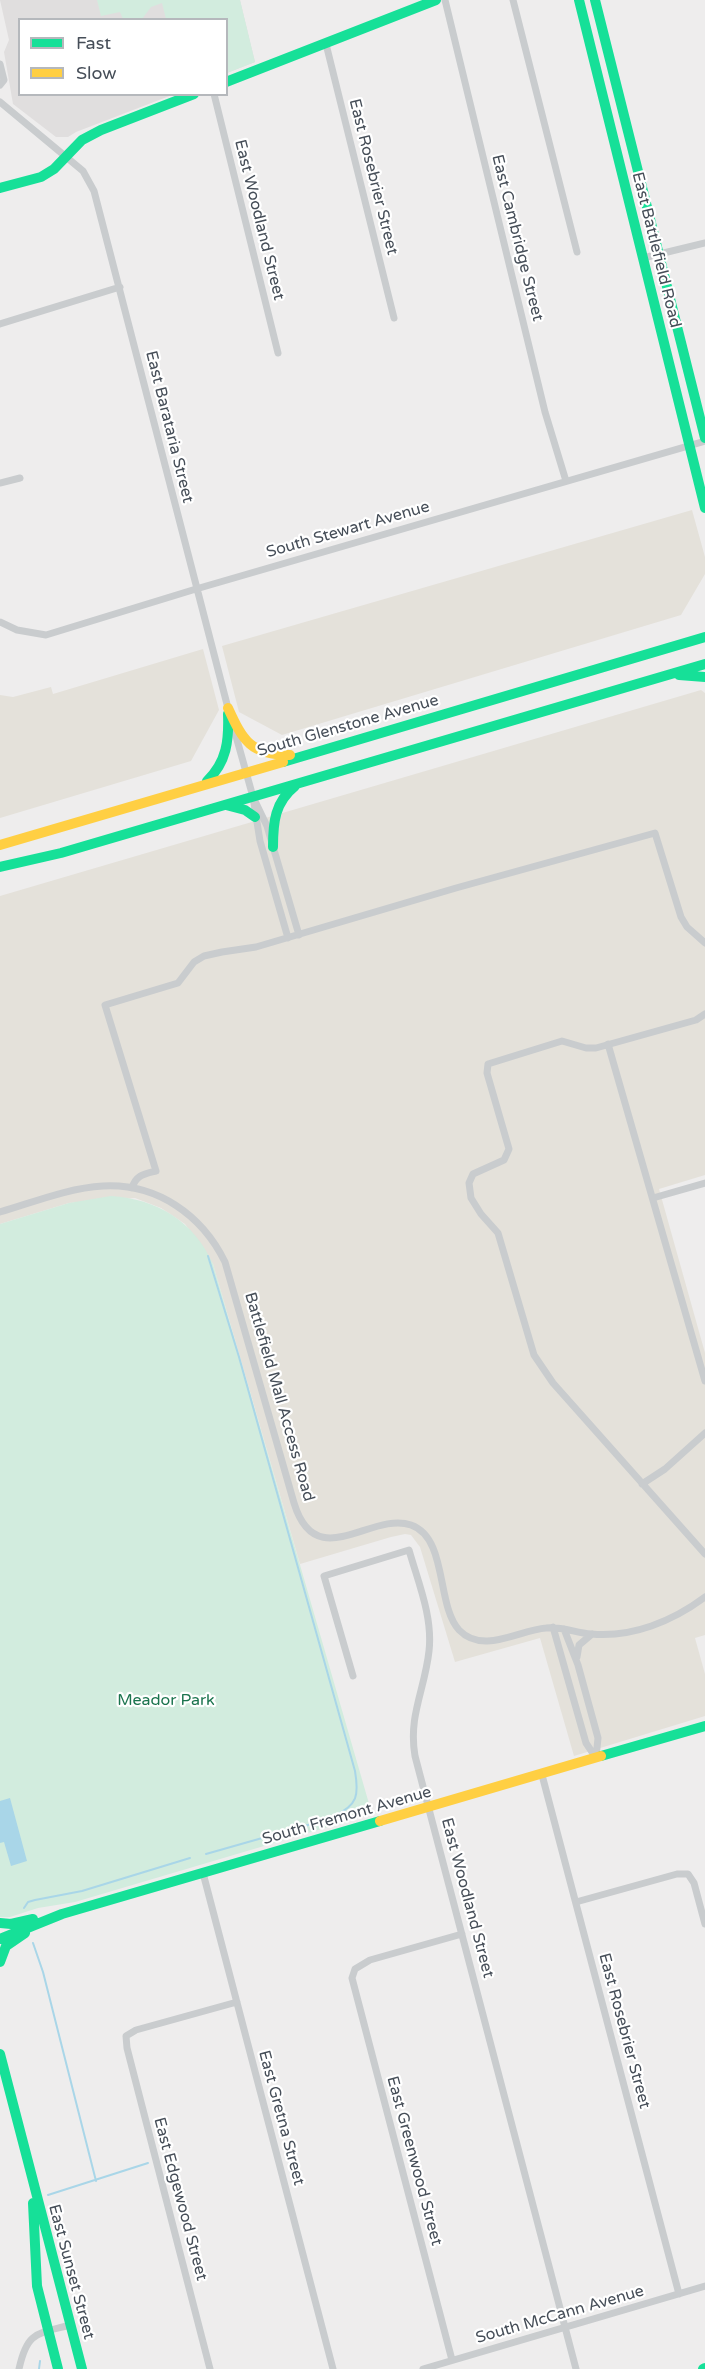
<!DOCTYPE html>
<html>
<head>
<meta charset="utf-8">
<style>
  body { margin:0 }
  #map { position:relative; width:705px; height:2369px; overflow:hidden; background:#eeeded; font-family:"Varela Round",sans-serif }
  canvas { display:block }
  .legend { position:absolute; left:18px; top:18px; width:210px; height:78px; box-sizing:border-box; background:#fff; border:2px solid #b5b8bc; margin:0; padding:8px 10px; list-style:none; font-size:18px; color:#464e58 }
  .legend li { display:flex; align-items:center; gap:12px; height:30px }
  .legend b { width:30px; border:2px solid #b5b8bc }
</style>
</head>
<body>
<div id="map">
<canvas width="705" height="2369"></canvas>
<ul class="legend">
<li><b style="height:8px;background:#16e098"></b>Fast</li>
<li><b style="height:8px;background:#ffcf43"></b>Slow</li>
</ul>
</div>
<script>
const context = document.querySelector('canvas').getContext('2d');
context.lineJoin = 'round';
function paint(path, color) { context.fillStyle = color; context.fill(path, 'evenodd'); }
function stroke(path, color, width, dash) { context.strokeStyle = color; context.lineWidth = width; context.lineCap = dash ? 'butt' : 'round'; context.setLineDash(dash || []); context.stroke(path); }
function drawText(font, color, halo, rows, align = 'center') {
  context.font = font + ' "Varela Round",sans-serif'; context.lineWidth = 4.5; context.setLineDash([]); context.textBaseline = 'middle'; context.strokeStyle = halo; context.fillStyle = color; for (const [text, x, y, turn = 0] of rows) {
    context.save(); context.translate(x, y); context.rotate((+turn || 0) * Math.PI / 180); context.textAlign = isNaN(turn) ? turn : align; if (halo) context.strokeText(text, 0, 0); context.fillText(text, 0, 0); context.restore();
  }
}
const commercial = new Path2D(`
  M692,510L705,557V574L681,615L282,735L239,712L222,646Z
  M203,649L219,710L191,761L0,818V695L13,697L51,687L53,694Z
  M701,690L705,693V1175L659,1189L705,1353V1635L695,1638L705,1674V1716L574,1756L540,1638L455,1662L420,1547L411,1535L405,1534L391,1537L300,1564L213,1264L185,1224L161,1208L135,1198L69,1203L0,1224V896Z`);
const education = new Path2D(`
  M0,0H240L255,62L227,73L226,20H20V94L172,95L76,132L68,137H56L13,104L4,52L9,40Z`);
const green = new Path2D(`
  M97,0H240L255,62L227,73L226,20L166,19L162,3L151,7L142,19H123L120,12L101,16Z
  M111,1196C157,1199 194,1221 213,1264L372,1814L75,1902L38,1908L10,1917H0V1224L69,1203Z`);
const water = new Path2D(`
  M10,1798L27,1861L11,1866L4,1842L0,1843V1801Z`);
const stream = new Path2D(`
  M208,1256L239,1357L355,1771C359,1795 358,1805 334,1816
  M206,1854L322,1821
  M24,1908L28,1902L35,1900L82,1891L190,1858
  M33,1943L43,1972L96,2181
  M48,2195L148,2163
  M39,2369L40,2361`);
const street = new Path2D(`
  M445,0L545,412L566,481
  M513,0L577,252
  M326,44L394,318
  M0,64L4,80L0,85
  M214,94L278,353
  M0,102L83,171L94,191L229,712
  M643,258L705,243
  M0,324L120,287
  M0,483L20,478
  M0,622L17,630L46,635L196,589L705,441
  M234,729L253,797L260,841L288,938
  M254,799L267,826L299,935
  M705,1014L696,1020L596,1048H586L562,1041L488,1064L487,1073L509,1149L504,1160L473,1174L469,1183L471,1198L481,1214L498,1233L534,1355L553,1383L705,1554
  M608,1044L705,1381
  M132,1188C136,1175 144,1174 156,1171L105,1005L178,983L194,962L204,956L222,952L256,947L456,888L655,833L681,917L687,927L705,943
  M653,1198L705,1183
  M0,1212C34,1202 68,1188 103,1186C157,1183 202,1215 225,1262L294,1503C316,1575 371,1511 411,1525C448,1538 436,1605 459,1630C483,1655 519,1630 546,1628C561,1626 576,1633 591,1634C632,1638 673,1621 705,1597
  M642,1484L665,1469L705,1433
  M553,1627L586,1743L596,1758
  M564,1629L578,1665L598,1738L596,1758
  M577,1657L579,1645L592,1634
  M353,1676L324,1576L409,1550C418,1582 433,1617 429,1651C425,1689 408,1716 415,1756L576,2369
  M542,1775L679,2294
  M203,1873L333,2369
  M576,1902L677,1874H688L694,1883L705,1924
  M452,2360L352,1978L355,1969L370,1960L462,1934
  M19,2369C27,2332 36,2334 70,2325
  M210,2369L127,2048L126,2036L136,2030L237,2002
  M423,2369L705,2286`);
const fast = new Path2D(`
  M579,0L705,508
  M595,0L705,438
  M226,82L436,0
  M0,188L41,177L54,169L82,140L101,130L194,94
  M679,675L705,677
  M283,762L705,637
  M207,781C227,762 229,740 228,714
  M226,805L245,810L255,817
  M273,847C273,822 275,802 295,786
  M0,867L61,853L705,664
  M601,1756L705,1726
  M0,1923L11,1924L33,1919
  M0,1939L62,1914L380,1821
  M0,1962L6,1946L25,1933
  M0,2054L82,2369
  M33,2203L37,2286L58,2369
  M703,2369L705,2368`);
const slow = new Path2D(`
  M228,708C243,741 251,755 290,755
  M0,845L283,762
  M380,1821L601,1756`);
const streetNames = [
  ["East Rosebrier Street",373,177,76],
  ["East Woodland Street",259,220,76],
  ["East Cambridge Street",517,238,76],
  ["East Battlefield Road",656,250,76],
  ["East Barataria Street",169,427,76],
  ["South Stewart Avenue",348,530,-16],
  ["South Glenstone Avenue",348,726,-16],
  ["Battlefield Mall Access Road",279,1397,74],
  ["South Fremont Avenue",347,1816,-16],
  ["East Woodland Street",467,1898,75],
  ["East Rosebrier Street",624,2031,75],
  ["East Gretna Street",281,2118,75],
  ["East Greenwood Street",414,2161,75],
  ["East Edgewood Street",180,2199,75],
  ["East Sunset Street",71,2272,75],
  ["South McCann Avenue",560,2315,-16]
];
const parkNames = [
  ["Meador Park",166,1701]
];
paint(commercial, '#e4e1da');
paint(education, '#e0dede');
paint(green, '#d2ecde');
paint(water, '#a9d6e8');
stroke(stream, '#a9d6e8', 2);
stroke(street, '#c9ccce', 7);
stroke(fast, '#16e098', 10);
stroke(slow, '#ffcf43', 10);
drawText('16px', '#464e58', '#fff', streetNames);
drawText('16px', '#1b744e', '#fff', parkNames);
</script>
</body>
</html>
